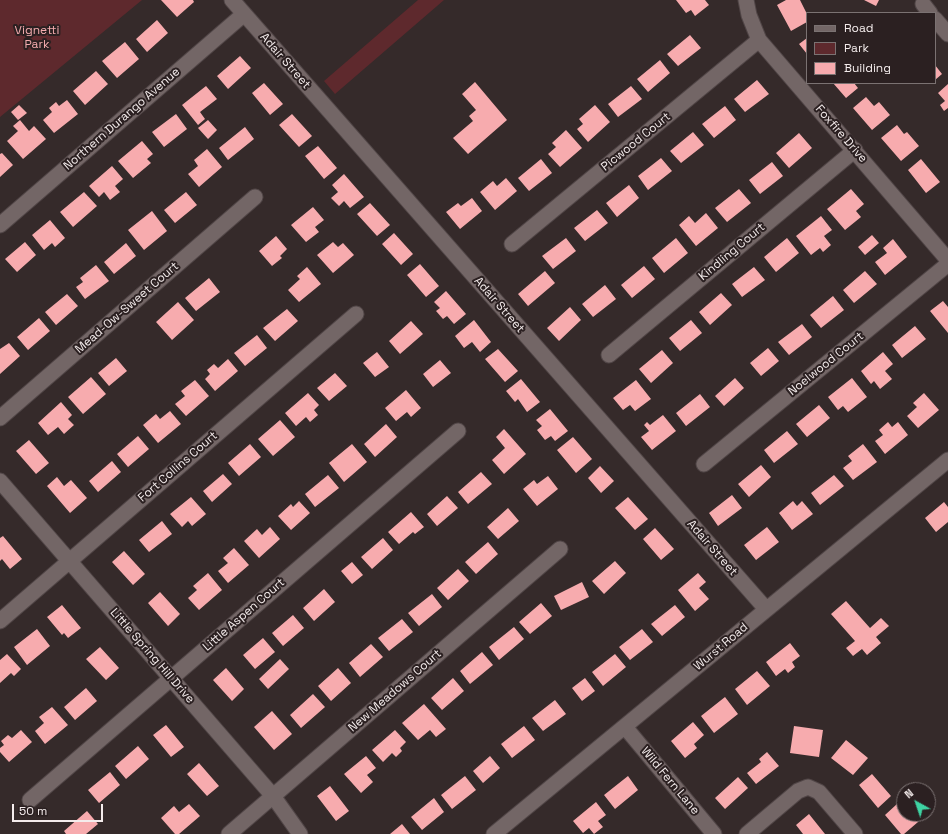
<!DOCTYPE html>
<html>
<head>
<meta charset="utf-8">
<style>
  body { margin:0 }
  #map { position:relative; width:948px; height:834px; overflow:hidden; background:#352a2a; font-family:"Space Grotesk",sans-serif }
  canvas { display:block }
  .legend { position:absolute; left:806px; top:12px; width:130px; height:72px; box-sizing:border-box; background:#2b2021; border:1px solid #7b7272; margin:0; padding:5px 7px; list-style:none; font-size:12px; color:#f4ecec }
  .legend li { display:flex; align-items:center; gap:8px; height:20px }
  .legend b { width:20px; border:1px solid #7b7272 }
  .north { position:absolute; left:896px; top:782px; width:40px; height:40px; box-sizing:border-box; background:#2b2021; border:1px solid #7b7272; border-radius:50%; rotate:320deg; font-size:11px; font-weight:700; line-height:16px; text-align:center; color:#f4ecec }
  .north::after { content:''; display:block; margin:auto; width:14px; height:18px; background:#3ed4a3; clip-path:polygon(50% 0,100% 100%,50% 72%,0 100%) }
  .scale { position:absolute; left:12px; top:804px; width:91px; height:18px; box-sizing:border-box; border:2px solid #f4ecec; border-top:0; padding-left:5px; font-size:12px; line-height:14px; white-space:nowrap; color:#f4ecec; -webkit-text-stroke:3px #2b2021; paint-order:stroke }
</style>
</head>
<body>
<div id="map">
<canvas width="948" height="834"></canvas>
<ul class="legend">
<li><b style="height:5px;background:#736666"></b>Road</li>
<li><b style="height:11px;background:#5e292d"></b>Park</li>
<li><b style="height:11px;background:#f7abae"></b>Building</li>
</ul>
<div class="north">N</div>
<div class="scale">50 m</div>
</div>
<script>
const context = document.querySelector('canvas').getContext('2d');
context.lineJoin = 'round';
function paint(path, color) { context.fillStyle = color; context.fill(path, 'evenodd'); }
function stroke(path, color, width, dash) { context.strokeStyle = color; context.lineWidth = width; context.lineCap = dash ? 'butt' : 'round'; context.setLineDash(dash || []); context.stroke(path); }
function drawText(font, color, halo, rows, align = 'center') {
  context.font = font + ' "Space Grotesk",sans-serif'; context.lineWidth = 4; context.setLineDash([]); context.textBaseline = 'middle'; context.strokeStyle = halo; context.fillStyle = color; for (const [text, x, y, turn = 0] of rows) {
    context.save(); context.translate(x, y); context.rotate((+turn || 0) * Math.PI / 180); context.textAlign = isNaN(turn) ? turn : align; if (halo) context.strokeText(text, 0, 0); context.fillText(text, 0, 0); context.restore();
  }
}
const green = new Path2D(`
  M0,0H142L0,117Z
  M418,0H444L335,94L324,81Z`);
const building = new Path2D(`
  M161,0H193L194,2L177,17Z
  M676,0H705L709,5L695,16L691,10L686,13Z
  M786,0H800L807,14V22L791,31L777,5Z
  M864,0H879L876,6Z
  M157,20L168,33L147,52L136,39Z
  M690,35L701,48L678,66L667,54Z
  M807,38V54L799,44Z
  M125,42L139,59L117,78L102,61Z
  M240,56L251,68L228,89L217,76Z
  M660,60L670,73L648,92L637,79Z
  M935,65L942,74L935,80Z
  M96,71L108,84L85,105L73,91Z
  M757,80L769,94L745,112L734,99Z
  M475,82L507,120L468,154L453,138L473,121L469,116L476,110L462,94Z
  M264,83L283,104L270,115L252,93Z
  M833,83H854L858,88L846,98Z
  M948,84V108L944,111L940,105L945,101L938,93Z
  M206,86L217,99L200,112L205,119L198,125L182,105Z
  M631,86L642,99L618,117L608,104Z
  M866,97L874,106L879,102L890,115L872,130L853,108Z
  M67,100L78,114L54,133L43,120L52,112L49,108L56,102L59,106Z
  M19,105L27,113L18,120L11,112Z
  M595,105L610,122L588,142L577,129L583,124L579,119Z
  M725,106L736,120L714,138L702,124Z
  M176,114L187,129L164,147L152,132Z
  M292,114L312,136L299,147L279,125Z
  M20,120L29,131L34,126L46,139L23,159L7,141L18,131L13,126Z
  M208,120L217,130L208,139L198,128Z
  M897,125L904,134L907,132L919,146L901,161L881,138Z
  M245,127L254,139L228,160L219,148Z
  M566,130L582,148L560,167L548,154L556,147L552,143Z
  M693,132L704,145L681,163L670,151Z
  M799,133L812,148L789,168L776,153Z
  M142,141L153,154L147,159L151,163L133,178L118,161Z
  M318,146L337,168L324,179L305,156Z
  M207,149L222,167L199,187L188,174L198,166L194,160Z
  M2,153L13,165L0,177V154Z
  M661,158L672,171L648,190L638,176Z
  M541,159L552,173L529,191L518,178Z
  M921,159L940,182L926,193L908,170Z
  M772,162L783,176L760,194L749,180Z
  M112,166L123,179L115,186L120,192L110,200L104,192L99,197L89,186Z
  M344,174L364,197L350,208L344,201L339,206L331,198L338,192L332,185Z
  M506,178L517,191L495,210L480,192L493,181L497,186Z
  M629,185L639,198L617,217L606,203Z
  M739,189L751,203L727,222L715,208Z
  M851,189L864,204L856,211L861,217L845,230L827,209Z
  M84,192L97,206L73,227L60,212Z
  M186,192L197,205L175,223L164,210Z
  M472,198L482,211L460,229L446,212L458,203L461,206Z
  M370,203L390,225L377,236L357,214Z
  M313,207L324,220L315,227L319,232L306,242L291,225Z
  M597,210L608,223L585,241L574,228Z
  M152,211L167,231L144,250L128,230Z
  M706,213L718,228L696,246L679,225L689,216L695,223Z
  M821,216L832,230L824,236L831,245L823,252L820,248L811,255L796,236Z
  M50,220L65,238L55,247L52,243L44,250L32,235Z
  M394,233L413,254L401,265L382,244Z
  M872,235L879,243L865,255L858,247Z
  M276,236L287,249L280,256L282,258L272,266L259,251Z
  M566,238L576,251L553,269L542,256Z
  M676,238L688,253L664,273L652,258Z
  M787,238L799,253L776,272L764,257Z
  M893,239L907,257L885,275L875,262L887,253L883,248Z
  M25,242L36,255L17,272L5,259Z
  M333,242L338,247L343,243L354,255L333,273L317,255Z
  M126,243L136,256L114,274L104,262Z
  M420,264L439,286L426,297L407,275Z
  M96,265L109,281L85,299L76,287L83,282L80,278Z
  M644,266L655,279L632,298L621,285Z
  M307,267L321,284L299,302L288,290L300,279L297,276Z
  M754,267L765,280L742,297L732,284Z
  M545,271L555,283L528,306L518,294Z
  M865,271L877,284L854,303L843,290Z
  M209,278L220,292L196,311L185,298Z
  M605,285L616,299L593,317L582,304Z
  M446,291L466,314L454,324L447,316L443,319L436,311L440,308L434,302Z
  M721,293L732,305L710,325L699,312Z
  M67,294L78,306L56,325L45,312Z
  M833,296L844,310L821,328L810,315Z
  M943,301L948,307V333L930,311Z
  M178,302L194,320L172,340L156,322Z
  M570,307L581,320L559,341L547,328Z
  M287,309L298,321L275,341L263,328Z
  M39,318L50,331L28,350L17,337Z
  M474,320L491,342L480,352L472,342L464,348L455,336Z
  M691,320L702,333L680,351L669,338Z
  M411,321L423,334L400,354L389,341Z
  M802,324L812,337L789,355L778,342Z
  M915,326L926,339L902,358L892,345Z
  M257,335L267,348L245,366L234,353Z
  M9,343L20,356L0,374V349Z
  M768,348L779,361L761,376L750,363Z
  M498,349L518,371L505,382L485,359Z
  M662,350L673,363L651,383L639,369Z
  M377,352L389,367L375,377L363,363Z
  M883,352L893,364L885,371L892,379L880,389L874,381L871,384L861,371Z
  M116,358L127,371L109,386L98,373Z
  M228,359L238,371L215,391L205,379L210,374L207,370L214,364L218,368Z
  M440,360L451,373L433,387L423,374Z
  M335,373L347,386L329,401L317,388Z
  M91,377L106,394L83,414L68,397Z
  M735,378L744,388L724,406L715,396Z
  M852,378L867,397L848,412L843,406L838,410L828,397Z
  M521,379L540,402L527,412L518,399L515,402L506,391Z
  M195,380L209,396L186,416L175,404L185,396L181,391Z
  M636,380L651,399L635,411L630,405L623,410L613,398Z
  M406,390L421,408L411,417L407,412L396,421L385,408Z
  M308,393L319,405L314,410L318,415L310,422L306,417L296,426L285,413Z
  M924,393L939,410L918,428L907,416L917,407L913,403Z
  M700,394L710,407L686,426L676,413Z
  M61,402L72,415L68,419L74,425L64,434L58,427L48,435L38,423Z
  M819,405L830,418L807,437L796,424Z
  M550,409L568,431L555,441L551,436L545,440L537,430L542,426L536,420Z
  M170,411L181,424L158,443L143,425L156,414L160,419Z
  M663,415L676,431L652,450L641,437L649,431L644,425L647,422L650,425Z
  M280,420L295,437L273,456L258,439Z
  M888,422L892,427L898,422L908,435L885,454L875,441L883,435L879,430Z
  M386,424L397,437L375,457L364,444Z
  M504,429L526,454L504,474L492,460L505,448L496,437Z
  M787,431L798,444L774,463L764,450Z
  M138,436L149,449L128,467L117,454Z
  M573,437L592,459L576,473L557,450Z
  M29,440L49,463L36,474L16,451Z
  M250,444L261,457L239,476L228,463Z
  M352,444L367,462L344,482L329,463Z
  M863,444L877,462L853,480L843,468L852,461L848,456Z
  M112,461L121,472L98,492L89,481Z
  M761,465L771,477L749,497L738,484Z
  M600,466L614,481L601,493L588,478Z
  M481,472L492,484L468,504L458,492Z
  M223,474L232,484L212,502L203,491Z
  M328,475L339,488L315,507L305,494Z
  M834,475L844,486L820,505L811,493Z
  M548,476L558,489L537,506L523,489L534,480L537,484Z
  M57,477L64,486L71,480L87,498L70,513L47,486Z
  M732,495L742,508L718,526L709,513Z
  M447,496L458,508L437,526L427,514Z
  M191,497L206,514L192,526L188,521L182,527L170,514Z
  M628,497L648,519L635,530L615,508Z
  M299,501L310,513L291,530L278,516L291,504L293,507Z
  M793,501L797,506L802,501L813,514L792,530L779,513Z
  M944,502L948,507V522L936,532L925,518Z
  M508,508L519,521L498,539L487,527Z
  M411,512L424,527L415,534L413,532L399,544L388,532Z
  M162,521L172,534L149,552L139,540Z
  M270,527L280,539L259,558L244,541L257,529L262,535Z
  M767,527L779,542L756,560L744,545Z
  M655,528L674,549L661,560L643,539Z
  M3,536L22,559L10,569L2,559L0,561V538Z
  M383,538L393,550L372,569L361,557Z
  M488,542L498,554L476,574L465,562Z
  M234,548L249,565L228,583L218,571L228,563L223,558Z
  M124,551L145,574L133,585L112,562Z
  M615,561L626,573L604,594L592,581Z
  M352,562L363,575L352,584L341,571Z
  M458,569L469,581L448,600L437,588Z
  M208,573L222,590L199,610L188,598L197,590L193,586Z
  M698,573L706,582L699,588L709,599L695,611L678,590Z
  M582,582L589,597L561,610L554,596Z
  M324,589L335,602L314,621L303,608Z
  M160,592L180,614L168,626L148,603Z
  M432,594L442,607L419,626L408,613Z
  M846,601L870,628L881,618L889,626L876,637L881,643L867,655L862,649L853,656L846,648L855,641L831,614Z
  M541,603L552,616L530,634L519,622Z
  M62,605L81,628L68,638L64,633L62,635L47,617Z
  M675,605L685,617L662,636L651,624Z
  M293,615L304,628L283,646L272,633Z
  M402,619L413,632L389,651L378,638Z
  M514,627L524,639L499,660L489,647Z
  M37,629L50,646L27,665L14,647Z
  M642,629L653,642L630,660L619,647Z
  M263,638L275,652L255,669L243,655Z
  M790,643L800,656L792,662L795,667L788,673L785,669L776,676L766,662Z
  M371,644L383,657L360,677L349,663Z
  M100,647L119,668L106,680L86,659Z
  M482,652L493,665L470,684L460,671Z
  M7,654L21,669L14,676L11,673L0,683V660Z
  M615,654L626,667L603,686L592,672Z
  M280,659L289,669L268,689L259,679Z
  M226,668L244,689L232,701L213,680Z
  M338,668L351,683L331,701L318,686Z
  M757,671L770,686L747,705L735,689Z
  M453,678L464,691L442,710L431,698Z
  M585,678L595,691L582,701L572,688Z
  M86,688L97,701L75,720L64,707Z
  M313,694L325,707L301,728L290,715Z
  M725,697L738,714L714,733L701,716Z
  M555,700L566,714L543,731L532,718Z
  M424,704L446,729L436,737L430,730L418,740L402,723Z
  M52,707L68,725L45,744L35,731L44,723L39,717Z
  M272,711L292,734L274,750L254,727Z
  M693,722L704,735L694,744L697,748L685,758L671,741Z
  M166,725L184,747L171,757L153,735Z
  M524,726L535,740L512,758L501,744Z
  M794,726L823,730L819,757L790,753Z
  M21,730L32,742L9,762L0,752V748L4,745L1,741L8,735L12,738Z
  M395,730L406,742L400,748L402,751L396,757L392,753L383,762L372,750Z
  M846,740L868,758L853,775L831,758Z
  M138,746L149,759L126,779L115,766Z
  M767,752L779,766L756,784L747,773L761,762L759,759Z
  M366,756L376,768L367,775L373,782L361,793L344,774Z
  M490,756L500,768L483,783L473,771Z
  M199,763L219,786L207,796L187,774Z
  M110,772L120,785L99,803L88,790Z
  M872,774L891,796L878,808L859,785Z
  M465,776L476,790L452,809L441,795Z
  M628,776L638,790L615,809L604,795Z
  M738,777L748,788L725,809L715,798Z
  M330,786L349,811L336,821L317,796Z
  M434,798L444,812L422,830L411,817Z
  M596,802L606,815L598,821L603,827L594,834L589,828L583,833L573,821Z
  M189,804L200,816L179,834H175L161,818L174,806L179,812Z
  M897,804L904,814H912L918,822L904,834H901L885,815Z
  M87,811L98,824L86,834H66L64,831Z
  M809,814L825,834H803L796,825Z
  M402,824L410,834H390Z`);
const minor = new Path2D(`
  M232,0L766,609
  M746,0L749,15L759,40L948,260
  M923,4L930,13
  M935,19L948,34
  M0,225L244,14
  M512,244L759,40
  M609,355L855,150
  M0,418L255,197
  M704,464L948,264
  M0,481L273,796L300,834
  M0,621L356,314
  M625,727L714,834
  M30,800L458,431
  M229,834L560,549
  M494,834L948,460
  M747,834L798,791L808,787L819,792L855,834`);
const parkNames = [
  ["Vignetti",37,31],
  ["Park",37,45]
];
const streetNames = [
  ["Adair Street",285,61,49],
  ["Northern Durango Avenue",122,119,-41],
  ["Foxfire Drive",841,134,49],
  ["Picwood Court",636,142,-39],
  ["Kindling Court",732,252,-40],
  ["Adair Street",499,305,49],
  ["Mead-Ow-Sweet Court",127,308,-41],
  ["Noelwood Court",826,364,-39],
  ["Fort Collins Court",178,467,-41],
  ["Adair Street",712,548,49],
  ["Little Aspen Court",244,615,-41],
  ["Wurst Road",721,647,-40],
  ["Little Spring Hill Drive",152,656,49],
  ["New Meadows Court",395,691,-41],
  ["Wild Fern Lane",670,781,50]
];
paint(green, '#5e292d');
paint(building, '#f7abae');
stroke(minor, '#514647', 17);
stroke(minor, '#736666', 15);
drawText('12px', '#f5acaf', '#2b2021', parkNames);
drawText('12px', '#f4ecec', '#2b2021', streetNames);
</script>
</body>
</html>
